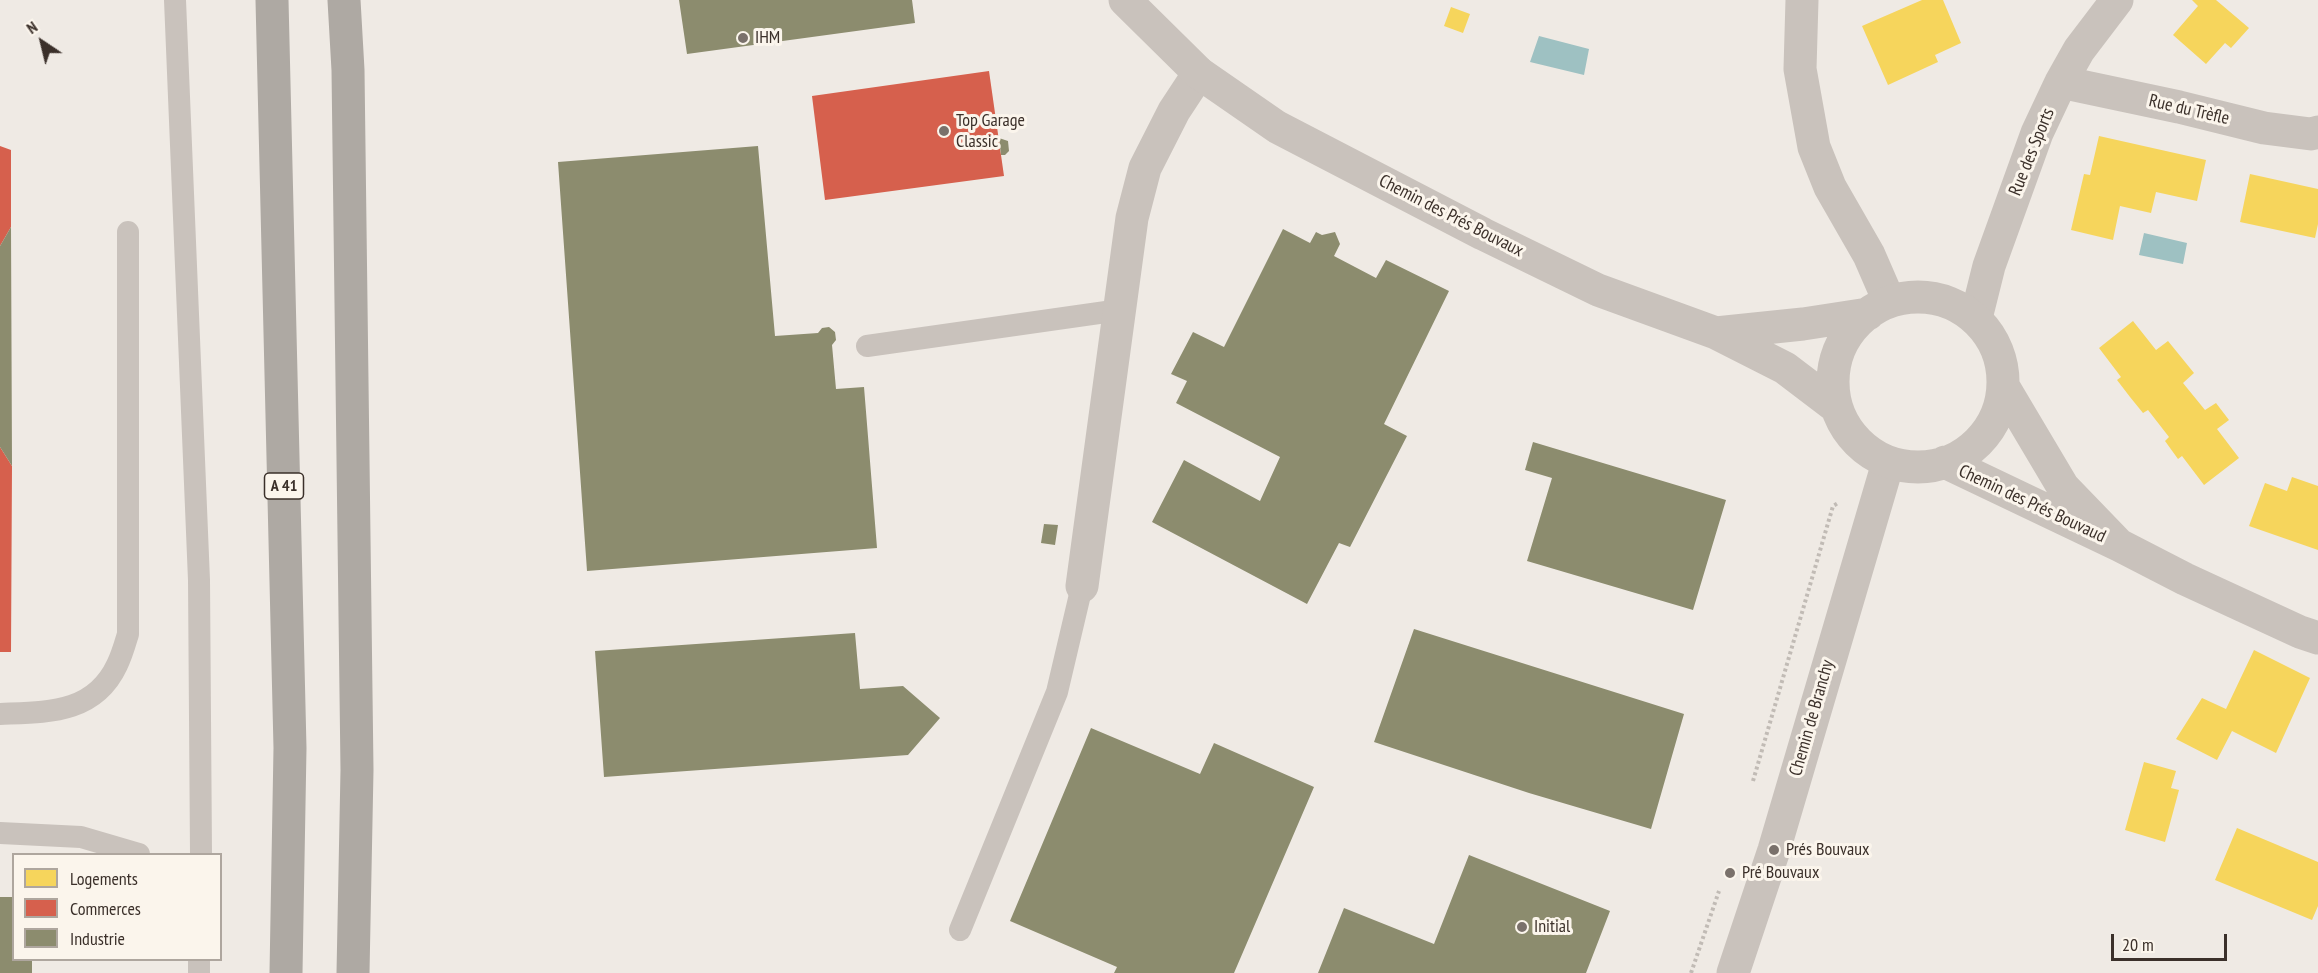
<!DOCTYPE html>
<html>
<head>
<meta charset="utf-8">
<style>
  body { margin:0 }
  #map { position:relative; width:2318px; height:973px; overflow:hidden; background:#efeae4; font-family:"PT Sans Narrow",sans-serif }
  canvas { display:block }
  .legend { position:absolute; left:12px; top:853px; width:210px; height:108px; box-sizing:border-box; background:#fbf5ec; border:2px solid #aea69e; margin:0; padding:8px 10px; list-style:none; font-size:18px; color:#3b302a }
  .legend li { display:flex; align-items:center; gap:12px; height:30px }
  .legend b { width:30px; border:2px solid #aea69e }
  .north { position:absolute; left:12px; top:12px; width:60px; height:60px; -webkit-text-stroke:4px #fbf5ec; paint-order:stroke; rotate:325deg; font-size:16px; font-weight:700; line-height:24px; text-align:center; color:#3b302a }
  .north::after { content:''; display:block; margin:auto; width:21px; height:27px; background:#3b302a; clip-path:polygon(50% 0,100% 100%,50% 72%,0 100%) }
  .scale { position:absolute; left:2111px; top:934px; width:116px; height:27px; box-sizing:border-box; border:3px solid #3b302a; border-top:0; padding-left:8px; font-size:18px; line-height:21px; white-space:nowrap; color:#3b302a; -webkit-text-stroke:4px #fbf5ec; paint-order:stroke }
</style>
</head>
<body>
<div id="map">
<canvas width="2318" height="973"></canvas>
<ul class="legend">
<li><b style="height:16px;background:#f6d55c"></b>Logements</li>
<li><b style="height:16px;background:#d6604d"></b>Commerces</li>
<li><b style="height:16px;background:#8c8c6e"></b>Industrie</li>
</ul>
<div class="north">N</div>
<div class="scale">20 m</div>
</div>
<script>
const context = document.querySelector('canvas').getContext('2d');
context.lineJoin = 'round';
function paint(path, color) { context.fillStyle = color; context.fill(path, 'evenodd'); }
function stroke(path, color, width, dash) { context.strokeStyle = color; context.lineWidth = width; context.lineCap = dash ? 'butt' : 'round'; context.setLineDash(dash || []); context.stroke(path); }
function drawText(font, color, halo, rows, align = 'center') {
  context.font = font + ' "PT Sans Narrow",sans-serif'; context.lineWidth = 6; context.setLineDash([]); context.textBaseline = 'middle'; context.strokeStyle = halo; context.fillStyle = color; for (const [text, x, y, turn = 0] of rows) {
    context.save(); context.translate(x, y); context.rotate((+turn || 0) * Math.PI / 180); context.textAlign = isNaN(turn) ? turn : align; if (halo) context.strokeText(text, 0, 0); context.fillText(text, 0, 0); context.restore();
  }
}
const water = new Path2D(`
  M1539,36L1589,49L1584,75L1530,62Z
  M2144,233L2187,243L2183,264L2139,255Z`);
const homes = new Path2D(`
  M1922,0H1943L1961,43L1935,55L1938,62L1888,85L1862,26Z
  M2192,0H2216L2249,28L2231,48L2225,43L2206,64L2173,35L2198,6Z
  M1451,7L1470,14L1463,33L1444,26Z
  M2099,136L2206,160L2197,201L2156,192L2151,213L2120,206L2113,240L2071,230L2084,174L2090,175Z
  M2250,174L2318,189V224L2315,238L2240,222Z
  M2133,321L2156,350L2168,341L2194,373L2183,383L2205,410L2216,403L2229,420L2217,429L2239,458L2204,485L2182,456L2178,459L2165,441L2169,437L2148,410L2143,413L2130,397L2117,380L2121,377L2099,348Z
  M2292,477L2318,486V550L2249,526L2265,483L2287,491Z
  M2254,650L2310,678L2276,753L2232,731L2217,760L2176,739L2202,698L2226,709Z
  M2144,762L2176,771L2171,788L2179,790L2165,842L2125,830Z
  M2237,828L2318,862V906L2312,920L2215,880Z`);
const shops = new Path2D(`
  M989,71L1004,176L825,200L812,96Z
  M0,146L11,150V227L0,246Z
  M0,447L12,466L11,652H0Z`);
const industry = new Path2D(`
  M679,0H912L915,23L687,54Z
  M999,138L1008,141L1009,151L1005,155H1001Z
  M758,146L775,336L818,333L822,328L829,327L835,332L836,340L832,345L836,389L864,387L877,548L587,571L558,162Z
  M11,227L12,466L0,447V246Z
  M1283,229L1310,243L1316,232L1322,235L1335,232L1340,244L1334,256L1376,278L1386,260L1449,291L1384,424L1407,436L1350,547L1339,543L1307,604L1152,522L1184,460L1260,501L1280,457L1176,403L1187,381L1171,374L1193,332L1224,347Z
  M1533,442L1726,500L1693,610L1527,561L1552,478L1525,470Z
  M1044,524L1058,525L1055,545L1041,543Z
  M1414,629L1684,714L1651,829L1529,793L1374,742Z
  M855,633L860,689L903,686L940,718L908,755L604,777L595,651Z
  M1091,728L1200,774L1214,743L1314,787L1234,973H1114L1117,967L1010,921Z
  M1469,855L1610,911L1586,973H1318L1344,908L1434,944Z
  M0,897H14V960H32V973H0Z`);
const path = new Path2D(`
  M1753,781L1833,506L1838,503
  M1691,973L1719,891`);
const service = new Path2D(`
  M175,0L199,580L201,854
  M867,346L1120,310
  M0,714C47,712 94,714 117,665C122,655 125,644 128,634V232
  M0,833L81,837L139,854
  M960,930L1057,692L1082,586
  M199,973V960`);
const minor = new Path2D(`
  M1802,0L1800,69L1814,147L1830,187L1869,255L1889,301
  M2061,82L2179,107L2264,128L2311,134L2318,132
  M1976,318L1989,266L2037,133L2061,82L2079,50L2117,0
  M1082,586L1132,218L1145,168L1174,111L1199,73
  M1733,973L1774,850L1888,463`);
const tertiary = new Path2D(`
  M1125,0L1199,73L1277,127L1483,234L1598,290L1716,333
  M1833 382a85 85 0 1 1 170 0a85 85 0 1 1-170 0Z
  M1835,406L1785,368L1716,333L1803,324L1868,314
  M1945,462L2119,545L2063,487L2003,386
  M2119,545L2185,579L2300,632L2318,638`);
const motorway = new Path2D(`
  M272,0L290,748L286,973
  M344,0L348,70L357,770L353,973`);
const markers = [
  [743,38,6,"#7a716b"],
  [944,131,6,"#7a716b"],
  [1774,850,6,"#7a716b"],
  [1730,873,6,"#7a716b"],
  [1522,927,6,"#7a716b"]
];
const shields = [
  [284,486,39]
];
const shieldNames = [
  ["A 41",284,486]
];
const poiNames = [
  ["IHM",755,38],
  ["Top Garage",956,121],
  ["Classic",956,142],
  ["Prés Bouvaux",1786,850],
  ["Pré Bouvaux",1742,873],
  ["Initial",1534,927]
];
const streetNames = [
  ["Rue du Trèfle",2189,110,13],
  ["Rue des Sports",2032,152,-68],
  ["Chemin des Prés Bouvaux",1451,216,27],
  ["Chemin des Prés Bouvaud",2032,504,25],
  ["Chemin de Branchy",1812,718,-74]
];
paint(water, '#9ec1c2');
paint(homes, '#f6d55c');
paint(shops, '#d6604d');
paint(industry, '#8c8c6e');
stroke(path, '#c1bbb5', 4, [3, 3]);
stroke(service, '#c9c2bc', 22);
stroke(minor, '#c9c2bc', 33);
stroke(tertiary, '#c9c2bc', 33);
stroke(motorway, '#aea9a3', 33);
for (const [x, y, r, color] of markers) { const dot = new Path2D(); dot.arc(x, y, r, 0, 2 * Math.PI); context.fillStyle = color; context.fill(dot); stroke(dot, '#fbf5ec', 2); }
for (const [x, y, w] of shields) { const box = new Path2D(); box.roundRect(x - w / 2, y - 13, w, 26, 4.5); context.fillStyle = '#fbf5ec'; context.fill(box); stroke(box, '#3b302a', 1.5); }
drawText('bold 16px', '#3b302a', null, shieldNames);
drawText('18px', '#3b302a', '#fbf5ec', poiNames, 'left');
drawText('18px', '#3b302a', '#fbf5ec', streetNames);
</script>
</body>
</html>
